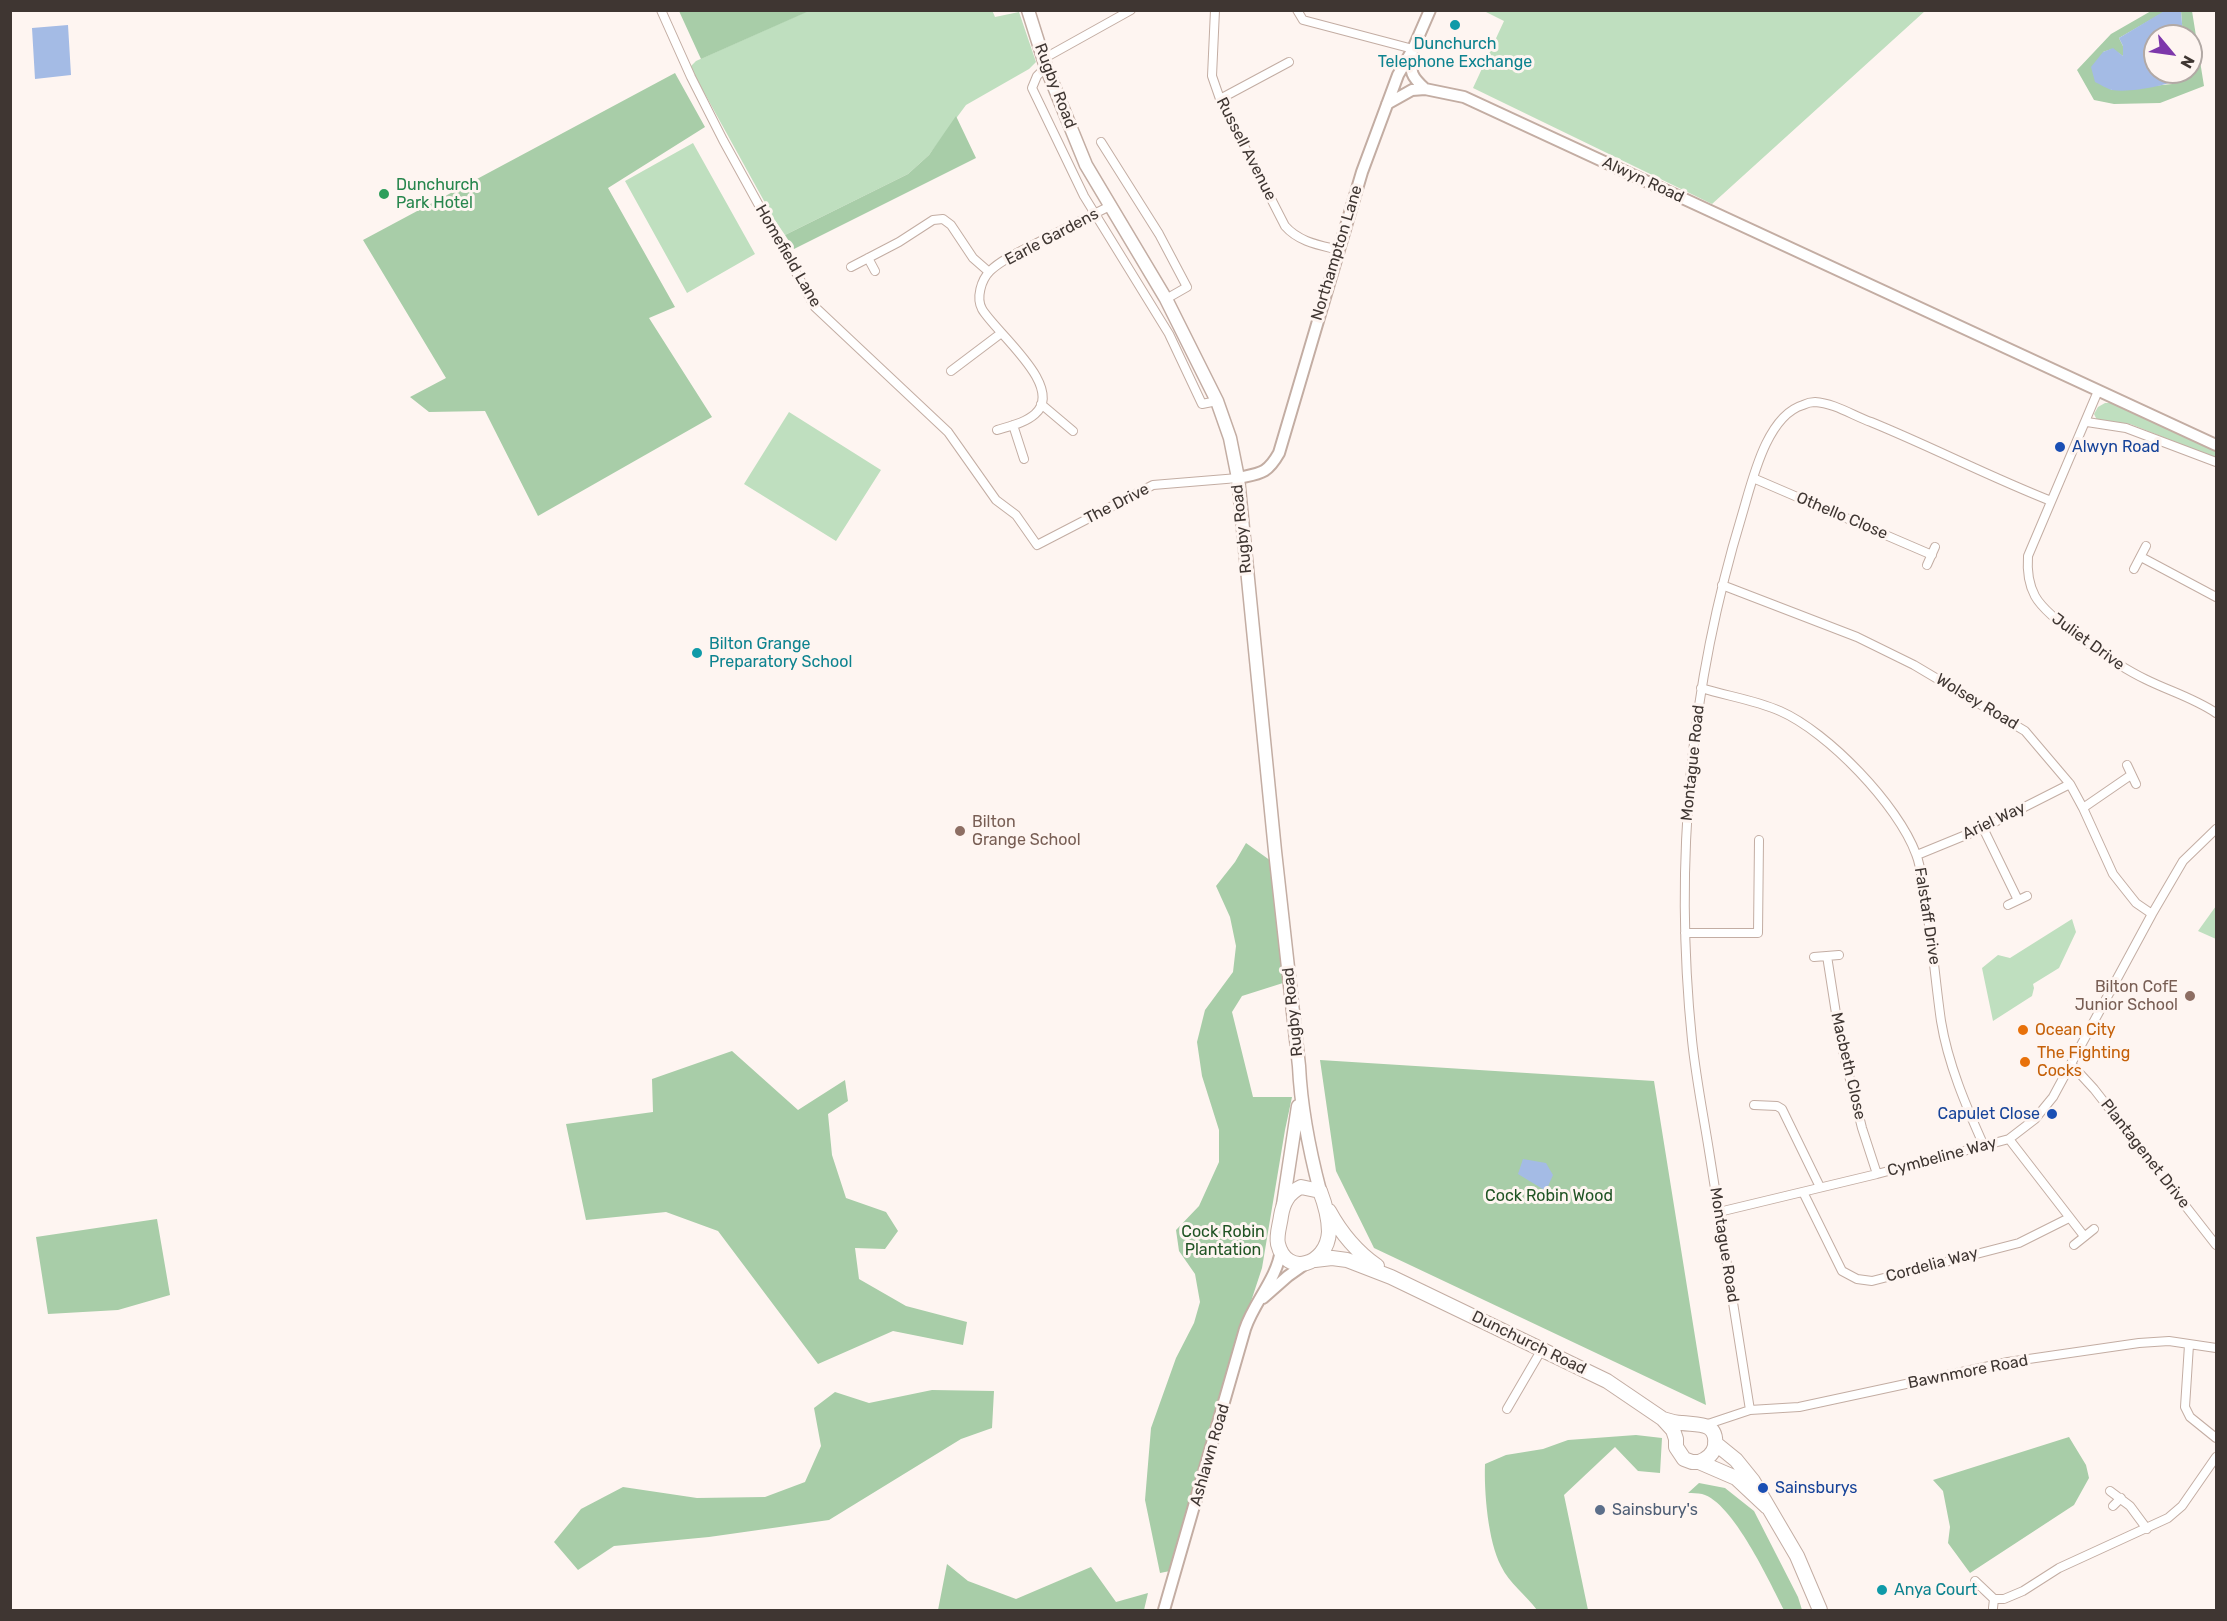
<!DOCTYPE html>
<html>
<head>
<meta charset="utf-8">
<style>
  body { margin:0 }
  #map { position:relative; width:2227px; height:1621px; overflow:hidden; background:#fef5f1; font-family:Rubik,sans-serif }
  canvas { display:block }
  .frame { position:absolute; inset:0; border:12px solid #3f3632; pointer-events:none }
  .north { position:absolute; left:2143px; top:24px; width:60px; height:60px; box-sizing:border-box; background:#fef5f1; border:2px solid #b2a9a5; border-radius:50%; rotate:119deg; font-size:16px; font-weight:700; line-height:24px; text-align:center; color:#3f3632 }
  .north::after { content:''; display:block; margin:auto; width:21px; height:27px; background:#7d38ab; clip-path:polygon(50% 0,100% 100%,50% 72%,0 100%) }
</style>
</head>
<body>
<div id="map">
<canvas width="2227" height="1621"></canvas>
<div class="frame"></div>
<div class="north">N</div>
</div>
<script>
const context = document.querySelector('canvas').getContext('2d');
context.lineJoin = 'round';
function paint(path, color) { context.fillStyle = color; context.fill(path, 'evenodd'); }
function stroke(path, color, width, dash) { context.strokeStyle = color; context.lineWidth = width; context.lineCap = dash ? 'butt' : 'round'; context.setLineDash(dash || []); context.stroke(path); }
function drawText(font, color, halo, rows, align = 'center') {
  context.font = font + ' Rubik,sans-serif'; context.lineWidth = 6; context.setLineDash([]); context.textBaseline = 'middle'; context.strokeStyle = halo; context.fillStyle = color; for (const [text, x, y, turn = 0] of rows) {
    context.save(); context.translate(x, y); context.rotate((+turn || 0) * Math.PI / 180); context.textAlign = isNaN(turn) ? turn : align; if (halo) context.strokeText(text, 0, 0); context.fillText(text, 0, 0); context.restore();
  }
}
const green = new Path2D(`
  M810,10H992L995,17L1019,12L1036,62L1029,69L966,105L929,155L908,174L785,235L774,219L690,67L696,61Z
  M1484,11L1925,10V11L1712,204L1473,88L1504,21Z
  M693,143L755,254L687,293L625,181Z
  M2105,403H2113L2216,450V458L2130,424L2097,420L2094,414L2098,407Z
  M789,412L881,470L836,541L744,484Z
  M2216,906V939L2198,931Z
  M2072,919L2076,932L2059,968L2033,984L2034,988L2032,996L1993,1021L1982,968L1998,955L2010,958Z`);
const forest = new Path2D(`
  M679,11H809L701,59Z
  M2151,11H2166L2119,38L2123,46V56L2112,49L2103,52L2111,90L2172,84L2187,76L2186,72H2191V36H2183L2181,11H2192L2204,86L2160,103L2114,104L2094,100L2077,70L2111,34Z
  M675,73L705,127L608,188L675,307L649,318L712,417L538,516L485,411L429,412L410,397L446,378L363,240Z
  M956,116L976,158L794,249L785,235L908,174L929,155Z
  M1246,843L1271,861L1283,983L1242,996L1232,1012L1253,1097H1292L1285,1130L1262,1268L1209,1429L1189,1510L1170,1571L1160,1573L1145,1500L1151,1428L1176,1358L1194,1323L1200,1302L1195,1274L1179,1251L1176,1230L1199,1206L1219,1162V1130L1202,1076L1197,1042L1205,1010L1233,972L1236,946L1230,917L1216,886L1235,862Z
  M732,1051L798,1110L845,1080L848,1101L828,1114L832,1155L846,1198L886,1212L898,1231L885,1249L855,1248L859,1279L906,1306L967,1322L963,1345L893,1331L818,1364L718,1231L666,1212L586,1220L566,1124L653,1112L652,1079Z
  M1320,1060L1654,1081L1706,1405L1374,1248L1336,1171Z
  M157,1219L170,1295L118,1310L48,1314L36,1237Z
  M932,1390L994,1391L992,1428L961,1439L829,1520L709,1537L614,1546L578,1570L554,1542L581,1509L623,1487L697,1498L765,1497L805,1482L821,1446L814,1408L835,1392L869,1403Z
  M1636,1435L1662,1438L1660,1473L1638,1471L1615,1447L1564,1495L1588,1610H1537C1526,1595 1509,1583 1501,1566C1488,1541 1484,1492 1485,1464L1506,1455L1543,1449L1568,1440Z
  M2069,1437L2086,1465L2089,1478L2074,1505L1970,1573L1948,1543L1950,1527L1943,1491L1933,1480Z
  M1699,1483L1725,1488L1754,1511L1798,1597L1802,1610H1784C1770,1583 1733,1502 1702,1494C1698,1493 1692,1493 1688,1493Z
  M947,1564L968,1581L1016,1599L1091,1567L1116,1602L1148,1593L1144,1610H938Z`);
const water = new Path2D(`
  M2166,10L2181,11L2183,36H2155V72H2186L2187,76C2170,85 2132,93 2112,90C2107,89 2100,84 2095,82L2091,67L2103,52L2113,48L2123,56V46L2119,38Z
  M68,25L71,75L35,79L32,28Z
  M1523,1159L1546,1163L1553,1175L1546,1191L1518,1174Z`);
const street = new Path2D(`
  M661,10L691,77L723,140L815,307L948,432L996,500L1016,515L1037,545L1153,485L1238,478
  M1215,10L1212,76L1220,99L1285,226C1299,242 1319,245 1339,250
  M1297,10L1303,20L1413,49
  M1043,59L1131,10
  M1046,67L1037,76L1032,88L1084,196L1169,334L1202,404L1217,401
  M1220,99L1289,62
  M1101,142L1159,234L1187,287L1166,299
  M868,258L875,271
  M851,267L899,242L933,220L943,219L951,225L973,258L989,272
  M951,371L1000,334
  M2098,391L2028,556C2027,570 2028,583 2035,596C2048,620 2120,667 2145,679C2169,691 2194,698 2216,713
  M1041,404L1073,431
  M2087,422L2126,428L2216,462
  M1013,425L1024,459
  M997,430C1010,426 1025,423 1035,414C1066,387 995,332 982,309C976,298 981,280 990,271C1001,260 1019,252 1033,245C1058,232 1084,219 1110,206
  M1753,478L1932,555
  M2141,557L2216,597
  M1927,565L1935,547
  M2134,569L2146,546
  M1722,585L1857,637L1914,665L2025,731L2070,784L2083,808L2113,874L2136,903L2152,914
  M1701,688C1727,696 1755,700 1780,711C1828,732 1898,805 1916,854C1921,866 1922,881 1924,894C1932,936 1935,979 1941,1021C1948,1064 1966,1106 1984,1146
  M2127,765L2136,784
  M2083,808L2131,775
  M1983,828L2018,900
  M1917,855L1983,828L2070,784
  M2008,905L2027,896
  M1685,933H1758L1759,840
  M1827,956L1840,1039L1862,1128L1877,1174
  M1814,957L1839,955
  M2071,1064L2094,1089L2216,1245
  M1754,1105L1777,1106L1782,1109L1820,1187
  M2009,1139L2084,1236
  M1803,1192L1842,1271L1857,1279L1872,1281L2019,1243L2069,1218
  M1719,1212L1877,1174L2009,1139L2035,1119L2053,1097L2152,914L2183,861L2216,829
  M2074,1245L2094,1229
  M2189,1345L2185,1407L2190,1417L2216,1438
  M1507,1409L1542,1349
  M1750,1410C1737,1325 1723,1241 1710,1157C1704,1118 1696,1079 1692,1040C1674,864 1690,686 1742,515C1752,482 1766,416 1803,405C1807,403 1811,402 1815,402C1834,403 1854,416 1871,422C1932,447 1990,477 2051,501
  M1705,1425L1750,1410L1799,1407L2008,1362L2139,1343L2169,1341L2216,1348
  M2110,1491L2130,1506L2147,1529
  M2113,1506L2121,1498
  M1975,1581L1994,1599H2004L2023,1591L2059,1568L2168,1518L2182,1506L2216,1457
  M1993,1608L1994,1599`);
const secondary = new Path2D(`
  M1412,53C1410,73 1411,76 1425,89
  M1387,104L1412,90L1425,89L1464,97L2216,445
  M1238,478C1261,473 1267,474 1279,453L1362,172L1398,75L1413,49L1430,10
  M1263,1298L1288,1276L1305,1264
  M1164,1610L1245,1329C1254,1302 1277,1279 1281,1250`);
const primary = new Path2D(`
  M1028,10L1046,67L1086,165L1166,299L1217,401L1230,438L1238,478L1275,851L1299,1066C1301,1109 1309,1149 1320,1191
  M1283,1205L1298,1106`);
const highway = new Path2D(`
  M1301,1187L1320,1191C1325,1204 1329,1218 1329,1232C1327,1266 1286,1277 1278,1244C1276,1235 1280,1225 1281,1216C1283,1203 1288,1193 1301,1187Z
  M1329,1211C1341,1233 1357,1252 1377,1266
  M1315,1260L1332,1258L1347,1260L1391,1277L1607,1381L1663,1419L1673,1430L1676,1439V1447L1684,1459L1692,1462H1699L1736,1478L1767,1507
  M1663,1419C1669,1421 1675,1423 1682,1423C1697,1425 1718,1421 1715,1446C1713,1455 1707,1459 1699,1462
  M1715,1443L1736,1460L1753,1481L1797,1556L1820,1610`);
const markers = [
  [1455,25,6,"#0f9aa8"],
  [384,194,6,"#2e9e5b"],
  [2060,447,6,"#1a4fb4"],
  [697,653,6,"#0f9aa8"],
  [960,831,6,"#8d6e63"],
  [2190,996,6,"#8d6e63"],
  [2023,1030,6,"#e8710a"],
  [2025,1062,6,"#e8710a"],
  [2052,1114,6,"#1a4fb4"],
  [1763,1488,6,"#1a4fb4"],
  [1600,1510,6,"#5c6f8a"],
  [1882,1590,6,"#0f9aa8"]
];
const cultureNames = [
  ["Dunchurch",1455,44,"center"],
  ["Telephone Exchange",1455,62,"center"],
  ["Bilton Grange",709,644],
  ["Preparatory School",709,662],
  ["Anya Court",1894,1590]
];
const streetNames = [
  ["Rugby Road",1055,86,69],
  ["Russell Avenue",1246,149,63],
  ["Alwyn Road",1643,180,25],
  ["Earle Gardens",1052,237,-28],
  ["Northampton Lane",1337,253,-73],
  ["Homefield Lane",788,256,60],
  ["The Drive",1117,504,-27],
  ["Othello Close",1842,516,23],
  ["Rugby Road",1242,529,-96],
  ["Juliet Drive",2088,642,36],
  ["Wolsey Road",1977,702,31],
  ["Montague Road",1693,763,-84],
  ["Ariel Way",1994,821,-25],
  ["Falstaff Drive",1927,916,81],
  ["Rugby Road",1293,1012,-96],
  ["Macbeth Close",1848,1066,77],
  ["Plantagenet Drive",2145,1154,52],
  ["Cymbeline Way",1942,1157,-15],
  ["Montague Road",1724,1245,81],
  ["Cordelia Way",1932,1265,-15],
  ["Dunchurch Road",1529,1343,26],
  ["Bawnmore Road",1968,1372,-11],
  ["Ashlawn Road",1210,1455,-74]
];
const leisureNames = [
  ["Dunchurch",396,185],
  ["Park Hotel",396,203]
];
const transitNames = [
  ["Alwyn Road",2072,447],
  ["Capulet Close",2040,1114,"right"],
  ["Sainsburys",1775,1488]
];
const educationNames = [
  ["Bilton",972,822],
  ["Grange School",972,840],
  ["Bilton CofE",2178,987,"right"],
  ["Junior School",2178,1005,"right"]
];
const foodNames = [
  ["Ocean City",2035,1030],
  ["The Fighting",2037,1053],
  ["Cocks",2037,1071]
];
const parkNames = [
  ["Cock Robin Wood",1549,1196],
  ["Cock Robin",1223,1232],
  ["Plantation",1223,1250]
];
const serviceNames = [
  ["Sainsbury's",1612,1510]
];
paint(green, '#bfdfbf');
paint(forest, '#a8cda8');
paint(water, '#a4bbe5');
stroke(street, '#c3ada3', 10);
stroke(secondary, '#c3ada3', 14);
stroke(primary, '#c3ada3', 15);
stroke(highway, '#c3ada3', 16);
stroke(street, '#fff', 8);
stroke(secondary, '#fff', 10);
stroke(primary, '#fff', 12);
stroke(highway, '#fff', 14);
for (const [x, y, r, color] of markers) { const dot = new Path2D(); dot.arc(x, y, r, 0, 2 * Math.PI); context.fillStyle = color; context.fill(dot); stroke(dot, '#fef5f1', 2); }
drawText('16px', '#0d838f', '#fef5f1', cultureNames, 'left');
drawText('16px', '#3f3632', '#fef5f1', streetNames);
drawText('16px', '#27864d', '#fef5f1', leisureNames, 'left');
drawText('16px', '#164399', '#fef5f1', transitNames, 'left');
drawText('16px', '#785e54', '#fef5f1', educationNames, 'left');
drawText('16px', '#c56008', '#fef5f1', foodNames, 'left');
drawText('16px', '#205424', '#fef5f1', parkNames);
drawText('16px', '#4e5e75', '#fef5f1', serviceNames, 'left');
</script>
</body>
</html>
